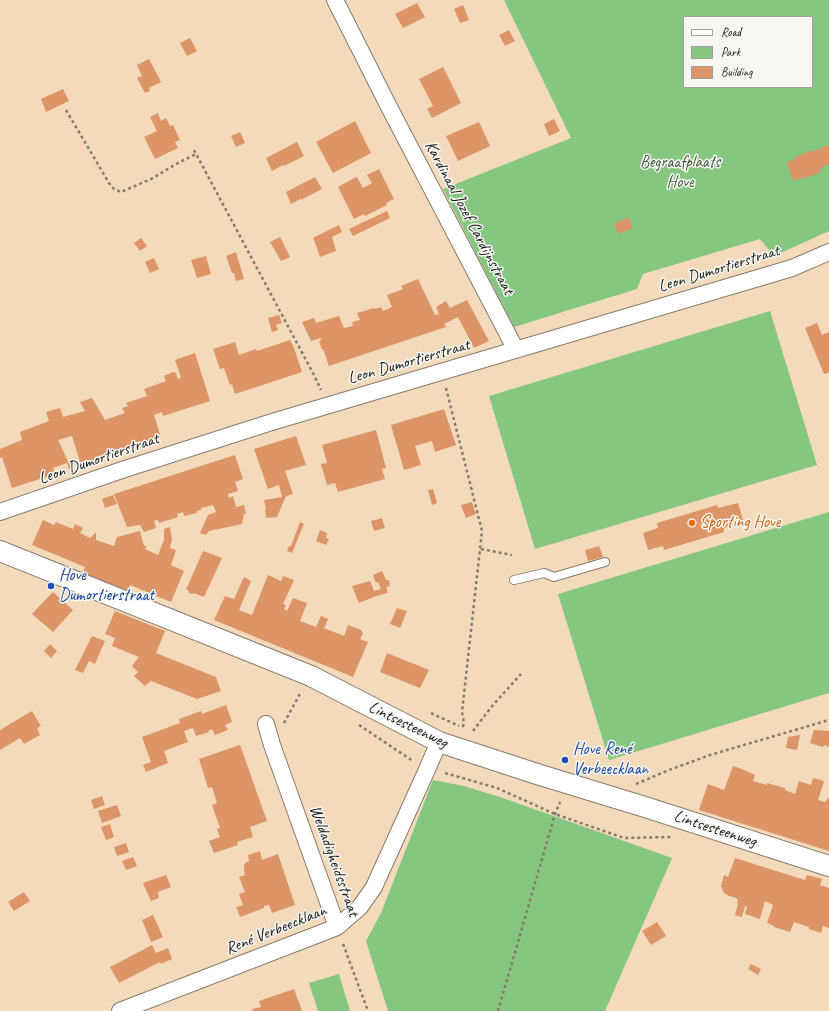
<!DOCTYPE html>
<html>
<head>
<meta charset="utf-8">
<style>
  body { margin:0 }
  #map { position:relative; width:829px; height:1011px; overflow:hidden; background:#f2dabb; font-family:Caveat,sans-serif }
  canvas { display:block }
  .legend { position:absolute; left:683px; top:16px; width:130px; height:72px; box-sizing:border-box; background:#f6f6f2; border:1px solid #9f9f9c; margin:0; padding:5px 7px; list-style:none; font-size:12px; color:#1c1c1c }
  .legend li { display:flex; align-items:center; gap:8px; height:20px }
  .legend b { width:20px; border:1px solid #9f9f9c }
</style>
</head>
<body>
<div id="map">
<canvas width="829" height="1011"></canvas>
<ul class="legend">
<li><b style="height:5px;background:#fff"></b>Road</li>
<li><b style="height:11px;background:#85c780"></b>Park</li>
<li><b style="height:11px;background:#dd9466"></b>Building</li>
</ul>
</div>
<script>
const context = document.querySelector('canvas').getContext('2d');
context.lineJoin = 'round';
function paint(path, color) { context.fillStyle = color; context.fill(path, 'evenodd'); }
function stroke(path, color, width, dash) { context.strokeStyle = color; context.lineWidth = width; context.lineCap = dash ? 'butt' : 'round'; context.setLineDash(dash || []); context.stroke(path); }
function drawText(font, color, halo, rows, align = 'center') {
  context.font = font + ' Caveat,sans-serif'; context.lineWidth = 3; context.setLineDash([]); context.textBaseline = 'middle'; context.strokeStyle = halo; context.fillStyle = color; for (const [text, x, y, turn = 0] of rows) {
    context.save(); context.translate(x, y); context.rotate((+turn || 0) * Math.PI / 180); context.textAlign = isNaN(turn) ? turn : align; if (halo) context.strokeText(text, 0, 0); context.fillText(text, 0, 0); context.restore();
  }
}
const green = new Path2D(`
  M504,0H829V231L774,256L760,239L643,274L637,289L514,327L443,189L571,138ZM684,17H812V87H684Z
  M770,311L817,465L535,549L489,396Z
  M829,512V693L609,760L558,594Z
  M433,780L464,786L503,798L672,858L605,1011H388L366,941L381,913Z
  M339,974L350,1011H318L309,983Z`);
const building = new Path2D(`
  M417,3L425,17L403,28L395,14Z
  M463,5L469,20L460,23L454,9Z
  M509,30L515,41L505,46L499,35Z
  M190,38L197,51L187,56L180,43Z
  M149,59L161,82L149,88L150,91L145,93L137,78L142,76L137,65Z
  M443,67L461,103L432,118L427,109L433,106L419,79Z
  M63,89L69,101L46,112L41,99Z
  M158,113L161,121L166,118L170,126L173,125L180,140L175,142L178,148L155,159L144,137L157,131L150,117Z
  M554,119L560,131L549,136L544,124Z
  M355,121L371,153L333,173L316,142Z
  M479,122L490,146L458,161L446,136Z
  M240,132L245,143L236,147L231,136Z
  M297,142L304,156L284,166L283,165L272,171L266,158Z
  M828,145L829,148V164L820,169L821,172L803,179L802,177L794,181L786,163L795,159L794,158L811,150L812,152Z
  M379,169L394,199L386,203L387,205L365,216L364,214L354,219L338,187L356,177V178L357,177L363,188L372,183L367,175Z
  M315,177L322,189L301,200L300,199L291,204L286,192Z
  M387,211L390,218L353,236L349,229Z
  M628,217L633,228L619,234L614,224Z
  M339,225L342,232L332,237L336,251L320,257L316,245L313,238Z
  M280,237L290,257L281,261L270,242Z
  M141,238L147,246L140,251L134,243Z
  M236,252L244,279L236,281L234,273H232L226,256Z
  M206,256L211,274L197,278L191,260Z
  M154,258L159,269L150,273L145,262Z
  M418,279L435,315L439,314L436,307L446,301L450,308L467,300L489,341L474,348L458,317L444,324L446,327L329,366L323,349L322,350L319,341L321,340V338L311,341L302,322L314,318L316,323L339,316L344,328L353,326L352,322L360,320L357,313L374,308L375,309L381,307L383,311L392,307L387,295L403,289L401,286Z
  M279,315L282,323L276,325L278,330L272,332L268,318Z
  M817,323L822,335L829,332V372L824,374L805,328Z
  M290,340L294,348L302,372L235,394L232,384L230,385L224,368L220,369L213,349L235,342L239,355L256,349L257,351Z
  M195,353L210,401L163,416L162,412L154,415L161,438L104,457L103,458L99,460L97,459L81,465L72,436L58,440L71,468L69,469L67,463L53,468L55,474L12,488L2,457L0,458V449L22,440L20,432L49,421L46,412L60,408L63,417L85,411L80,402L92,398L105,420L125,413L122,408L128,406L126,403L147,396L144,389L166,381L164,376L173,372L176,373L178,379L181,378L175,360Z
  M444,409L456,445L435,452L432,441L415,446L421,465L404,470L391,425Z
  M376,430L386,468L382,469L385,479L338,492L335,483L327,485L321,464L327,463L322,445Z
  M296,436L306,465L285,471L293,494L286,496L277,517L266,518L265,510H266L264,500L282,497L279,485L268,489L254,449Z
  M235,455L243,479L235,482L238,491L228,494L229,498L233,496L236,507L244,505L246,514H244L242,524L209,531L206,535L200,533L208,515L216,512L213,505L201,508V510L197,511V513L184,516L183,512L177,514L178,517L159,523L158,520L154,521L156,528L144,532L140,525L127,527L114,494Z
  M433,489L437,503L432,505L428,490Z
  M113,495L117,504L105,508L102,499Z
  M472,502L476,514L466,518L461,505Z
  M738,503L743,520L724,528V532L664,550L663,546L648,550L643,533L658,528L657,523L717,505L718,508Z
  M382,518L385,528L374,531L371,521Z
  M43,520L54,525L56,522L73,529L75,524L83,528L80,533L90,538L96,532V540L114,546L117,537L140,531L144,546H147L145,549L158,555L164,540V529L170,527L172,539L170,548L176,550L171,565L184,571L171,602L130,585L128,591L100,580L83,573L85,567L32,545Z
  M300,522L304,524L292,553L287,551L289,546H291Z
  M320,530L327,533L326,538L329,539L326,545L316,541Z
  M599,546L603,557L588,561L585,550Z
  M203,551L222,558L204,597L194,593L193,594L189,593L188,590H186Z
  M382,571L386,580H389L390,586L386,587L388,593L376,596L359,603L352,586L370,581L374,591L381,589L378,582L376,583L373,575Z
  M268,575L281,581L283,576L294,580L283,604L286,605L284,609L287,611L293,598L307,603L300,621L316,627L321,616L328,619L324,628L344,636L348,625L361,630L363,633L360,639L368,642L353,677L214,620L225,596L234,599L244,577L251,581L239,610L252,615Z
  M53,592L73,610L53,632L32,614Z
  M397,608L407,611L400,628L390,624Z
  M115,611L165,631L156,653L216,677L221,691L197,699L151,681L145,686L134,676L138,672L132,666L139,657L112,646L115,638L105,634Z
  M92,636L105,641L95,664L89,661L83,673L75,670Z
  M50,644L57,651L51,658L44,651Z
  M387,653L429,670L420,688L380,672Z
  M226,705L232,722L225,725L228,730L215,735L212,729L208,731L209,732L196,736L193,728L184,731L188,742L164,751L168,763L146,772L143,765L151,762L142,737L180,723L179,719L201,711L202,714Z
  M32,711L41,726L37,728L40,735L24,744L20,738L0,750V730Z
  M814,730L829,731V747L824,745L823,747L810,743Z
  M800,735L797,750L786,748L788,737Z
  M240,745L267,821L250,827L253,837L237,842L238,845L214,853L209,841L220,837L217,829L220,828L212,805L217,803L212,787L208,788L199,759Z
  M733,766L742,769L755,775L753,781L767,785V783L785,788V790L795,794L799,781L811,785L813,778L824,781L818,800L825,802L829,797V851L699,810L708,784L724,790Z
  M102,796L105,805L94,809L91,800Z
  M117,805L121,816L102,823L98,811Z
  M110,824L114,837L106,840L101,827Z
  M126,843L129,852L117,856L114,847Z
  M260,851L262,860L278,854L295,905L272,913L269,905L264,906V908L240,917L236,907L243,905L239,894L245,892L239,877L245,875L244,869V865L246,862L249,861L248,855Z
  M133,857L137,866L126,870L122,861Z
  M735,858L805,880L807,875L822,879L820,885L829,888V928L823,926L821,933L809,929V927L794,922L790,932L774,927V926L767,923L773,905L765,901L760,919L745,914L747,906H745L742,917L735,915L738,904L737,903L738,899L727,895L724,893L721,886L724,875L728,877Z
  M166,875L171,887L158,892L159,898L151,901L143,883Z
  M24,892L30,901L14,911L8,902Z
  M153,915L163,937L151,942L142,920Z
  M657,922L666,936L651,945L642,931Z
  M152,945L156,953L168,948L172,959L161,964L160,962L119,983L110,967Z
  M751,964L761,969L758,975L748,969Z
  M294,989L302,1011H253L252,1009L261,1007L259,1001Z`);
const path = new Path2D(`
  M66,110L109,183L114,189L121,192L151,179L178,163L196,154
  M194,150L314,375L321,390
  M446,388L482,531L462,712L464,723L462,729
  M481,549L512,555
  M431,713L459,726
  M284,723L301,692
  M359,725L413,761
  M473,731L493,705L521,674
  M445,773L497,788L555,814L624,838L671,837
  M636,784L669,770L710,755L829,720
  M343,944L368,1011
  M498,1011L555,814L560,802`);
const service = new Path2D(`
  M514,580L544,573L554,577L605,562`);
const minor = new Path2D(`
  M335,0L388,105L516,350
  M0,512L125,469L272,422L792,268L829,252
  M266,724L272,745L337,927
  M120,1011L337,927L360,907L374,887L425,774L439,742`);
const tertiary = new Path2D(`
  M0,551L311,676L439,742L537,774L645,807L829,866`);
const markers = [
  [692,523,4,"#e8710a"],
  [51,586,4,"#1a4fb4"],
  [565,760,4,"#1a4fb4"]
];
const parkNames = [
  ["Begraafplaats",680,163],
  ["Hove",680,183]
];
const streetNames = [
  ["Kardinaal Jozef Cardijnstraat",469,218,62],
  ["Leon Dumortierstraat",719,269,-17],
  ["Leon Dumortierstraat",409,362,-16],
  ["Leon Dumortierstraat",99,459,-19],
  ["Lintsesteenweg",408,725,26],
  ["Lintsesteenweg",715,829,18],
  ["Weldadigheidsstraat",334,861,70],
  ["René Verbeecklaan",276,930,-22]
];
const foodNames = [
  ["Sporting Hove",700,523]
];
const transitNames = [
  ["Hove",59,576],
  ["Dumortierstraat",59,596],
  ["Hove René",573,750],
  ["Verbeecklaan",573,770]
];
paint(green, '#85c780');
paint(building, '#dd9466');
stroke(service, '#877b6c', 10);
stroke(minor, '#877b6c', 18);
stroke(tertiary, '#877b6c', 22);
stroke(path, '#877b6c', 2.5, [3, 3]);
stroke(service, '#fff', 8);
stroke(minor, '#fff', 16);
stroke(tertiary, '#fff', 20);
for (const [x, y, r, color] of markers) { const dot = new Path2D(); dot.arc(x, y, r, 0, 2 * Math.PI); context.fillStyle = color; context.fill(dot); stroke(dot, '#f6f6f2', 1.5); }
drawText('17px', '#41583f', '#f6f6f2', parkNames);
drawText('17px', '#1c1c1c', '#f6f6f2', streetNames);
drawText('17px', '#c56008', '#f6f6f2', foodNames, 'left');
drawText('17px', '#164399', '#f6f6f2', transitNames, 'left');
</script>
</body>
</html>
